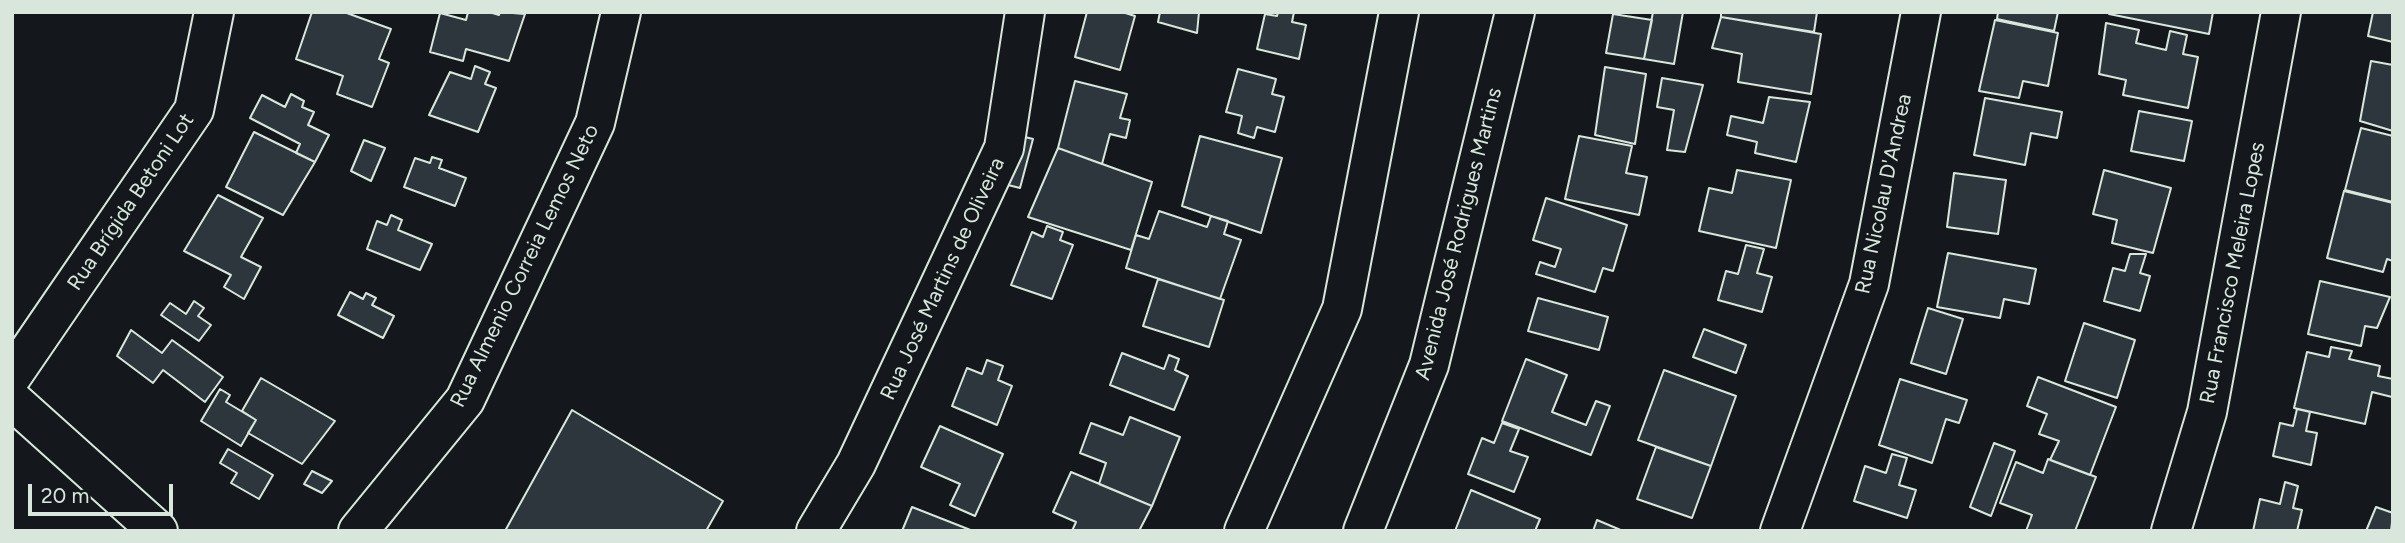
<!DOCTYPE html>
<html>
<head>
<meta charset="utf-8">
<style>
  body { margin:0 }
  #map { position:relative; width:2405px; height:543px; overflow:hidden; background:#14181c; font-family:Figtree,sans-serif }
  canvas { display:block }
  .frame { position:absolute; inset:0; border:14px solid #d8e6dc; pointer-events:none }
  .scale { position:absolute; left:28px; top:484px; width:145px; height:32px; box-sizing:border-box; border:4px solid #d8e6dc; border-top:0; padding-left:9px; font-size:21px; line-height:24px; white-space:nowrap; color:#d8e6dc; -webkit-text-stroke:5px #14181c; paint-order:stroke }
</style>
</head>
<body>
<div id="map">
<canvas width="2405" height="543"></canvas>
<div class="frame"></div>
<div class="scale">20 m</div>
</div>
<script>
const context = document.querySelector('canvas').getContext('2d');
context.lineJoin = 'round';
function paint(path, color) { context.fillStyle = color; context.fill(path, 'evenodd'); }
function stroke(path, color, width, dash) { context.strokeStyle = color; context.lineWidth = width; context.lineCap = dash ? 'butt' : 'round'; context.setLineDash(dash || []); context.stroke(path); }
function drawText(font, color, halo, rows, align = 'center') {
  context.font = font + ' Figtree,sans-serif'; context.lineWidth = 5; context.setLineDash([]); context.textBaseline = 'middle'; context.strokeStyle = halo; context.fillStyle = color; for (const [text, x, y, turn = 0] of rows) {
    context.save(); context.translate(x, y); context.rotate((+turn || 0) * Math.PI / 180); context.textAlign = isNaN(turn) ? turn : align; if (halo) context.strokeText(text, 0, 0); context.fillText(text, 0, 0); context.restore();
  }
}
const building = new Path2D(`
  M312,12H344L391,29L379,59L389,63L372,107L337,94L343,76L296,59Z
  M468,12H489L499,15L500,12L525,14L509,61L466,49L463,61L430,52L440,13L466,20Z
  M1087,12H1122L1135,16L1120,70L1075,57Z
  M1160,12H1199L1197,33L1158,22Z
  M1278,12H1294L1292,22L1306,25L1299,59L1257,49L1265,14L1277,16Z
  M1653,12H1683L1674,64L1644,59Z
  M1721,12H1817L1814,32L1721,17Z
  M1998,12H2058L2054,31L1997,19Z
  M2110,12H2213L2209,34L2109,14Z
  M2373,12H2393V42L2368,36Z
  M1613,14L1652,20L1644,59L1606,53Z
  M1721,17L1821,34L1811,94L1738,82L1742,54L1712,48Z
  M1995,20L2058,33L2048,86L2023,81L2019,98L1979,91Z
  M2106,23L2139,30L2136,43L2166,50L2170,31L2187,35L2183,54L2198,57L2188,108L2123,95L2126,80L2099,74Z
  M2371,61L2393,65V131L2360,121Z
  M475,66L490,72L485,84L496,88L478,132L429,115L450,72L471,79Z
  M1605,67L1646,74L1635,144L1595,135Z
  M1238,69L1276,79L1272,94L1284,97L1275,132L1257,127L1254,138L1238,133L1242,116L1226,112Z
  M1662,78L1703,85L1685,152L1667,150L1674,110L1657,107Z
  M1075,81L1127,94L1120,118L1130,120L1126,138L1110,134L1102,164L1058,148Z
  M291,94L304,101L302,107L314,112L308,125L329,135L315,162L296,153L300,144L250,118L262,95L285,107Z
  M1769,97L1810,102L1796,162L1755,153L1757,142L1727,135L1731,116L1763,123Z
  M1985,98L2062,112L2057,138L2031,133L2025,165L1974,155Z
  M2139,111L2192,121L2184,161L2131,151Z
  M2361,128L2393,136V202L2345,190Z
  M254,132L315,162L283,215L226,187Z
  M1013,134L1033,139L1020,188L996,182Z
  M1200,136L1282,158L1261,233L1182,206Z
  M1579,136L1632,146L1626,173L1647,177L1639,215L1565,199Z
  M364,140L385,148L371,181L351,171Z
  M1058,148L1152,182L1131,250L1028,217Z
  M432,157L442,160L439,168L466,178L455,206L404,187L415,158L430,163Z
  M1737,170L1791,180L1776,248L1699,231L1709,188L1732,193Z
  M2104,170L2171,188L2153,253L2112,243L2117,220L2093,214Z
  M1954,173L2006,180L1998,234L1947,227Z
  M2344,191L2393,203V261L2387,259L2383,272L2327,258Z
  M218,195L263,218L241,257L261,267L244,299L224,287L231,275L184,251Z
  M1546,198L1627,225L1613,271L1603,268L1595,292L1536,274L1540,262L1555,267L1561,249L1533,240Z
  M1159,211L1207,227L1211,216L1228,221L1224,234L1241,240L1220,299L1126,268L1136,235L1149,239Z
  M391,215L402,220L398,230L432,244L420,270L367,249L377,221L387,225Z
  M1047,226L1063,232L1060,240L1073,245L1052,299L1011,285L1032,232L1043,237Z
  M1746,245L1764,249L1757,273L1772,277L1762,312L1718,300L1726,271L1738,274Z
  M1948,253L2036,269L2029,304L2004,299L2000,318L1937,307Z
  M2130,254H2146L2140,273L2150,276L2140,311L2104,301L2113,268L2125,271Z
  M1158,279L1224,300L1209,347L1143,326Z
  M2320,281L2390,297L2377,328L2365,326L2361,346L2308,334Z
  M350,292L363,299L366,293L376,298L372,305L394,316L383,338L338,315Z
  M1538,298L1608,317L1599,350L1528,331Z
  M194,301L204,308L198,316L211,325L199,341L161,315L170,303L186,314Z
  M1928,308L1963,319L1946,374L1911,363Z
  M2084,323L2135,340L2117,398L2065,381Z
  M1704,329L1746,345L1736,373L1693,357Z
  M131,330L162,353L172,340L223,377L205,402L163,370L153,383L117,356Z
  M2331,347L2352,351L2349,359L2380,366L2378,376L2393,379L2392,397L2372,392L2365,424L2294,408L2307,352L2329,357Z
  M1122,353L1164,369L1169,355L1179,359L1175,370L1188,376L1174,410L1110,385Z
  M1526,359L1567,375L1552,412L1586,425L1596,401L1610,406L1591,455L1502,421Z
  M987,360L1003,366L998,380L1012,386L997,425L952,406L967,368L982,374Z
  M1664,370L1736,396L1711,466L1638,440Z
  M2038,377L2116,407L2090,475L2050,460L2059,441L2039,434L2047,414L2027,406Z
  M261,378L335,421L302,464L248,433L256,420L242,411Z
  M1900,379L1967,400L1959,423L1946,419L1932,463L1879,445Z
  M220,389L230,395L226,402L256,420L241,446L201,421Z
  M2297,409L2310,412L2306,431L2317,433L2311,465L2273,456L2280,423L2293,426Z
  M572,410L723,501L706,531H505Z
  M1130,417L1180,437L1152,506L1099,484L1106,463L1080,453L1091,423L1123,435Z
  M1502,423L1519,429L1510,451L1528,457L1514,492L1468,474L1482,438L1494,443Z
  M940,426L1003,454L975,516L950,505L960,484L921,467Z
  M1994,443L2015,451L1991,516L1970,507Z
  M1656,447L1711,466L1692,518L1637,499Z
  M228,449L273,475L259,499L231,483L237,473L220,463Z
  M1892,454L1907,458L1899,485L1916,490L1907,518L1854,501L1865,466L1886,473Z
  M2048,459L2096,477L2075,531H2026L2032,515L2000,503L2016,462L2043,473Z
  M312,471L332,481L322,493L304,484Z
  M1071,472L1152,506L1139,531H1072L1076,522L1053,512Z
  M2285,482L2298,486L2293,508L2302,510L2297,531H2253L2260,499L2280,504Z
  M1471,490L1540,519L1535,531H1455Z
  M912,507L973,531H902Z
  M2376,507L2393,513L2391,531H2366Z
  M1597,520L1623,531H1593Z`);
const street = new Path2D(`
  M12,376L194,110L214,12
  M12,400L158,531
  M358,531L465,400L595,123L621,12
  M816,531L856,464L1004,148L1025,12
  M1244,531L1342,309L1399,12
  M1363,531L1429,365L1515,12
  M1780,531L1869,284L1921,12
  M2171,531L2207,412L2281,12`);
const streetNames = [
  ["Rua Nicolau D'Andrea",1884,194,-78],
  ["Rua Brígida Betoni Lot",131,202,-56],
  ["Avenida José Rodrigues Martins",1459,234,-76],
  ["Rua Almenio Correia Lemos Neto",525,266,-64],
  ["Rua Francisco Meleira Lopes",2233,273,-79],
  ["Rua José Martins de Oliveira",943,279,-65]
];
paint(building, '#2c363c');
stroke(building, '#d8e6dc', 2);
stroke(street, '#d8e6dc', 42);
stroke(street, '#14181c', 38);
drawText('21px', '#d8e6dc', '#14181c', streetNames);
</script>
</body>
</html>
